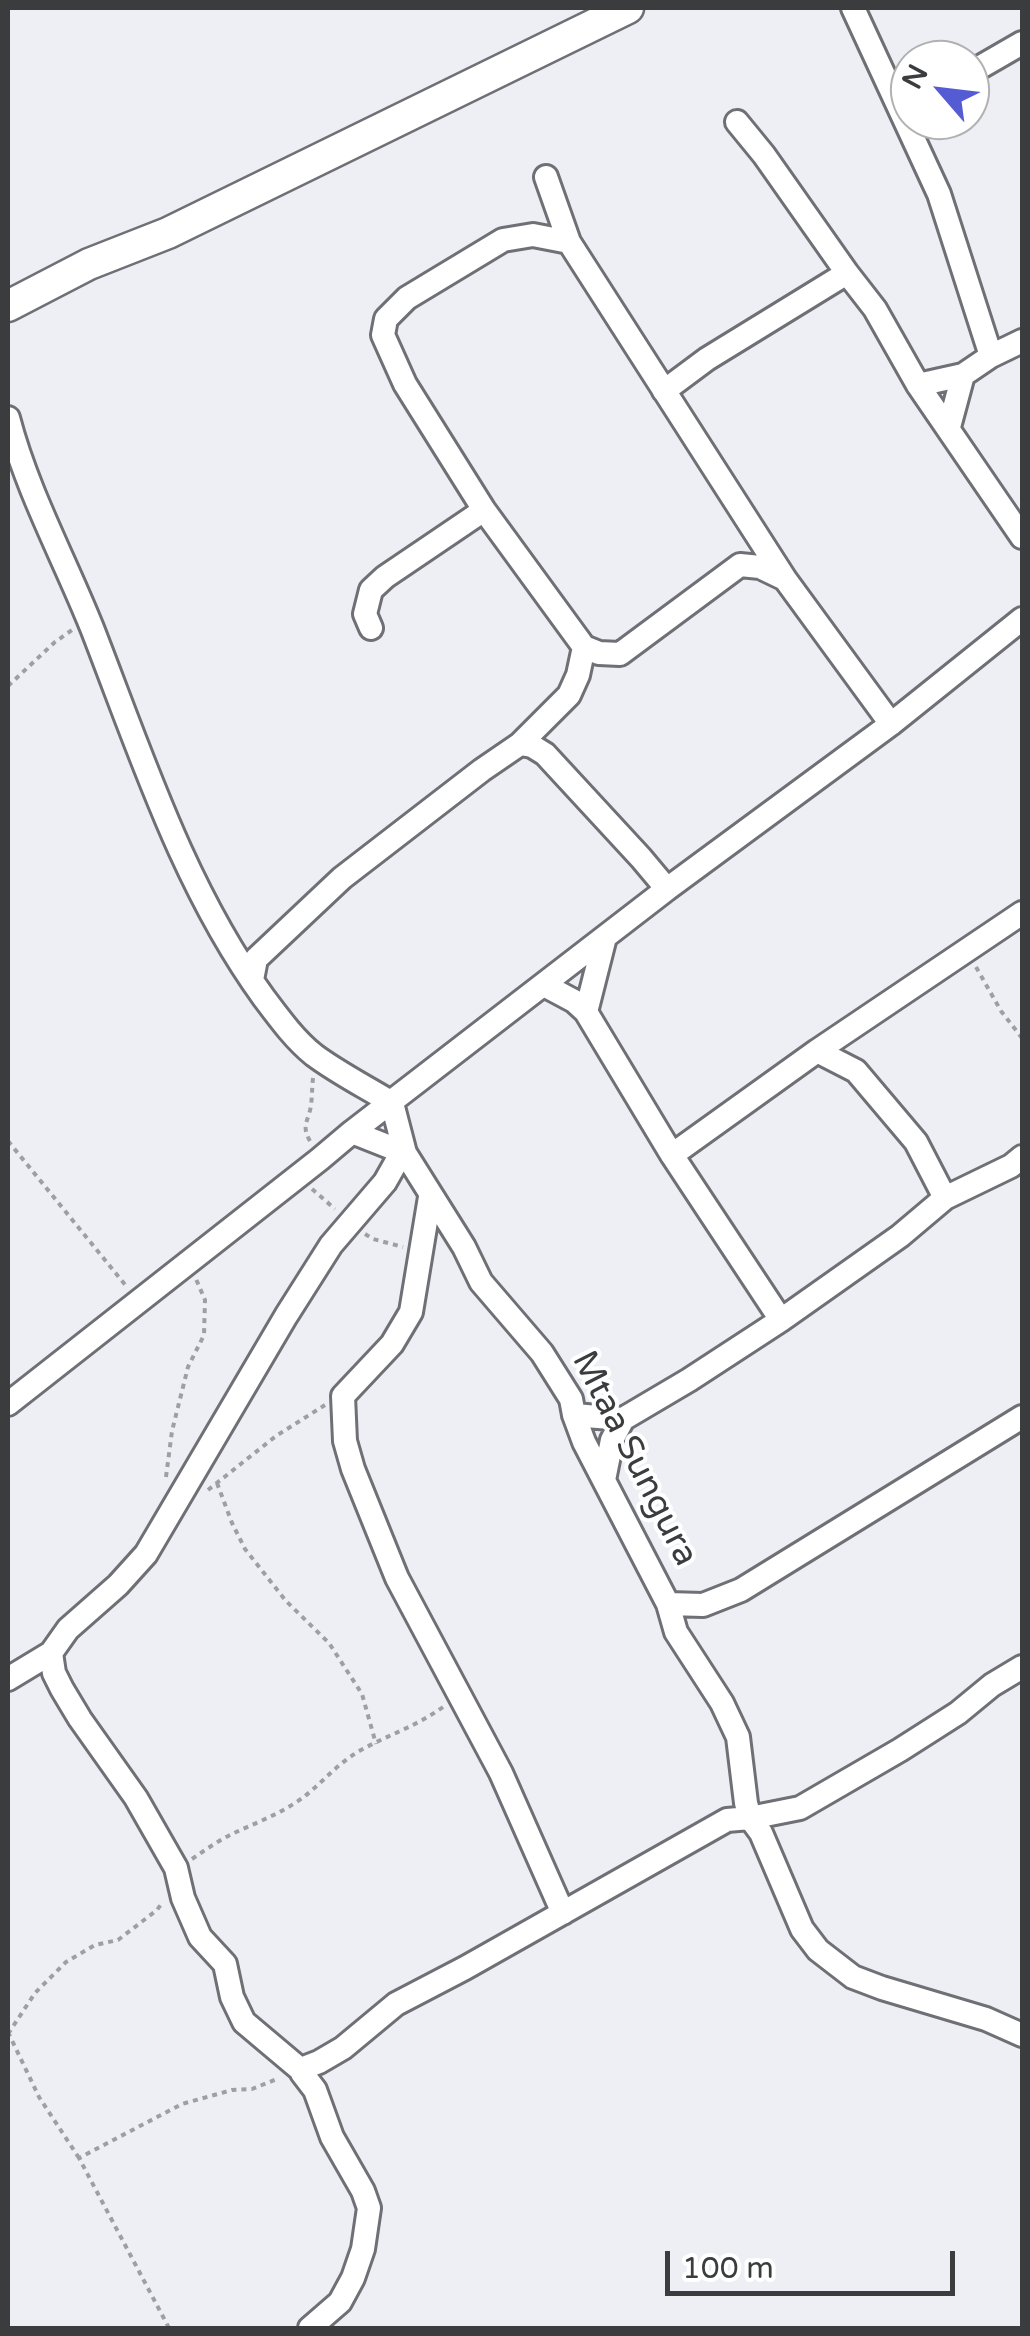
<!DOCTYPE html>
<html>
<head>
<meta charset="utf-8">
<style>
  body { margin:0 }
  #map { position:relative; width:1030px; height:2336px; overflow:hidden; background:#eeeff5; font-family:"Varela Round",sans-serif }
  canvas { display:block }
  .frame { position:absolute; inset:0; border:10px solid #3b3c3e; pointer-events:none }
  .north { position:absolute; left:890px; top:40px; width:100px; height:100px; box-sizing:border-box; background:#fff; border:2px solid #b1b1b2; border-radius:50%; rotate:298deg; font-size:28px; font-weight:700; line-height:40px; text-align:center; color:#3b3c3e }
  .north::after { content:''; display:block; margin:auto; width:35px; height:45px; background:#555cd3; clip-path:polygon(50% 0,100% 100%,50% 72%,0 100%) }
  .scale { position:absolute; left:665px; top:2251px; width:290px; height:45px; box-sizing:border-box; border:5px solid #3b3c3e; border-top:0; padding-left:12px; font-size:30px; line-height:35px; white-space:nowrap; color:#3b3c3e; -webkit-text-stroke:8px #fff; paint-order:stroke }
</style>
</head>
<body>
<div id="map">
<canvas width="1030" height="2336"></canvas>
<div class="frame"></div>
<div class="north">N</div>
<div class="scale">100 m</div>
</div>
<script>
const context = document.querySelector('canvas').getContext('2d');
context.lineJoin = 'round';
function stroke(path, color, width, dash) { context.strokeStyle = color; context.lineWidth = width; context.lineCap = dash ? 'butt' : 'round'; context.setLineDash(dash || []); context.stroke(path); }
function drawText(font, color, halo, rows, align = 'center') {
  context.font = font + ' "Varela Round",sans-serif'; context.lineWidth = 8; context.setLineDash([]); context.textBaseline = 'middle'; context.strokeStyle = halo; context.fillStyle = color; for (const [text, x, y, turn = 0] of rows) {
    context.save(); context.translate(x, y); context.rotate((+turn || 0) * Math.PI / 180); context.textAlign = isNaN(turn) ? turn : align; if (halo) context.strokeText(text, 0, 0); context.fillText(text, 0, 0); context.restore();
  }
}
const path = new Path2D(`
  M8,686L55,642L72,630
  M976,967L1001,1011L1022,1038
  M8,1141L127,1287
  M310,1141C301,1126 308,1122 311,1106C312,1097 312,1088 313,1078
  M312,1189L335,1209
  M365,1234L373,1239L403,1247
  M166,1477L172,1431L188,1367L204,1335L205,1300L196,1279
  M217,1483L232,1523L245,1549L286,1601L329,1643L362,1694L376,1744
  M208,1490L276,1436L325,1405
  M192,1859C205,1850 218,1841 232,1834C253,1824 275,1816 295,1803C320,1787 333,1766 361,1750C388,1735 417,1726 443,1707
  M8,2032L39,2097L79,2158
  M8,2034L35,1993L66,1962L95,1945L118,1940L157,1910L162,1903
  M169,2328L79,2158L182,2104L232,2090L252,2089L277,2079`);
const street = new Path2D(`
  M853,8L939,194L991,356
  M970,73L1022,43
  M737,122L764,155L847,273L875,309L918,385L1022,537
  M546,177L569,242L785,579
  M569,242L533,235L503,240L407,298L386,319L383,335L405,384L484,510L584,647L599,653L620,654L740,565L760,567L785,579L891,724
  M918,385L963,375L991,356L1022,341
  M664,391L707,359L847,273
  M8,418C27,491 64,558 92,628C141,754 184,888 264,998C279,1018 295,1040 314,1055C338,1073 366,1087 392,1103L405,1153L464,1247L481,1282L542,1353L571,1399L574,1415L584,1442L668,1604L703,1605L741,1590L1022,1417
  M949,427L963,375
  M371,628L365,614L371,590L385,577L484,510
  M520,744L569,695L578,675L584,647
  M252,980L256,959L342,878L482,770L520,744L532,746L545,754L641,858L667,889
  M544,985L574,1001L586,1012L672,1155L781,1320
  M586,1012L605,937
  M817,1051L856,1071L916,1142L945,1198
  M352,1132L405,1153
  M672,1155L817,1051L1022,913
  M430,1197L411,1312L392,1344L343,1396L345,1441L353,1469L397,1578L501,1773L563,1913
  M8,1404L320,1159L352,1132L667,889L891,724L1022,619
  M574,1415L623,1419L689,1380L781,1320L900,1236L945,1198L1011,1166L1022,1157
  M604,1480L612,1440L623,1419
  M668,1604L676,1632L722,1703L738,1737L746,1803L750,1818L761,1833L802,1929L818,1950L853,1977L882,1988L986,2019L1022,2035
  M51,1653L54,1673L62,1689L80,1719L136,1798L176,1868L183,1898L200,1937L225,1964L232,1997L244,2022L301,2070
  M8,1679L51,1653L68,1629L118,1585L146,1554L286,1316L331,1245L385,1182L402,1152
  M310,2328L340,2302L353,2278L363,2249L369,2208L363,2191L332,2137L315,2090L302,2073L301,2069L319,2062L343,2048L396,2004L465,1968L727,1820L750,1818L800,1808L900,1750L958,1713L992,1685L1022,1667`);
const secondary = new Path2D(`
  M8,306L89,264L168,233L628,8`);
const streetNames = [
  ["Mtaa Sungura",634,1459,63]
];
stroke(street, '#6f7075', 28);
stroke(secondary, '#6f7075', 35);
stroke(path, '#9e9fa3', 4, [5, 5]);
stroke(street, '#fff', 22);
stroke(secondary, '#fff', 30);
drawText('35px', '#3b3c3e', '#fff', streetNames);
</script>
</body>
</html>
